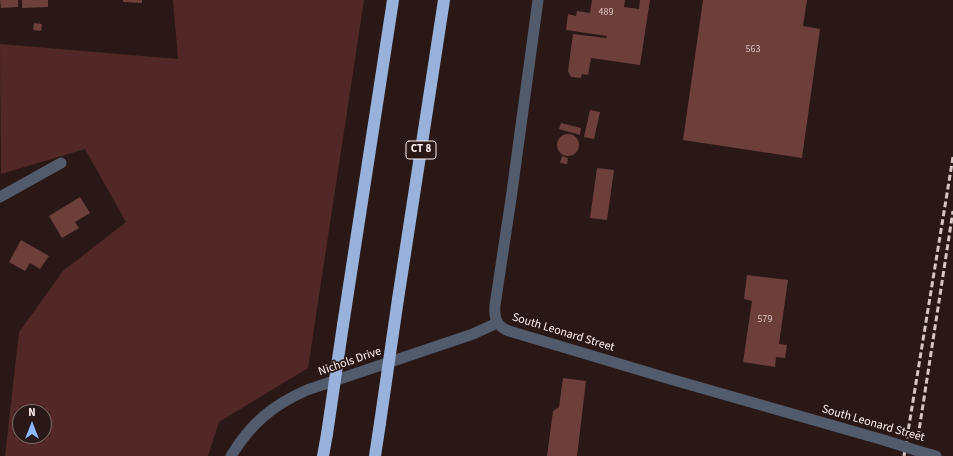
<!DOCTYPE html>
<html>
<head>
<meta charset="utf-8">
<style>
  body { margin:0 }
  #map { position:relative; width:953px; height:456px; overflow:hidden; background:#2a1817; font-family:"Source Sans 3",sans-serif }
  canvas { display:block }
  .north { position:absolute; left:12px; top:404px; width:40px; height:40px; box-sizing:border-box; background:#2a1817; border:1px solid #7f6f6e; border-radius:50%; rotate:0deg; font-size:11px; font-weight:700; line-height:16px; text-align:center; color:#fff1f0 }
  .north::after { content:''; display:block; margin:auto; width:14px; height:18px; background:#8fb8fd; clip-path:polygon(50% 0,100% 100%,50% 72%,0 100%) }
</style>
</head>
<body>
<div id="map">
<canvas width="953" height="456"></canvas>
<div class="north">N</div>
</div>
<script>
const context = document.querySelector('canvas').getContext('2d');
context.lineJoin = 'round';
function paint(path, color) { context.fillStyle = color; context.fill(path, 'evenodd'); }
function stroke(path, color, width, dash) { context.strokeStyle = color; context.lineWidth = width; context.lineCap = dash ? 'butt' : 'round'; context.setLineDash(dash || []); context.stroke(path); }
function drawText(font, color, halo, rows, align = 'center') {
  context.font = font + ' "Source Sans 3",sans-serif'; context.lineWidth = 3.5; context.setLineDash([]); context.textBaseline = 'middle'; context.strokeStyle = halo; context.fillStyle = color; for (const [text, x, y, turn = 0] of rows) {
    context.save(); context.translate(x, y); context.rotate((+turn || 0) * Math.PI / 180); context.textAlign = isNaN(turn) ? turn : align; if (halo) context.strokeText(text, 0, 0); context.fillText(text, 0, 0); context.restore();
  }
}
const green = new Path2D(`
  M173,0H364L308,368L219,422L208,456H5L19,332L63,271L126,222L85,149L1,174L0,44L178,59ZM20,412H44V436H20Z`);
const building = new Path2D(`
  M0,0H18V7L1,8Z
  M22,0H48V7L22,8Z
  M123,0H142V3L123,2Z
  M592,0H625L624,7L639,9L640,0H650L640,65L591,58L588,75L582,74L581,78L571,77L568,71L573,34L606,38L607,36L566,30L568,14L576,16L577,11L590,13Z
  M703,0H807L803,26L820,29L802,158L683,140Z
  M34,23L42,24L41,31L33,30Z
  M590,110L600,112L594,139L584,137Z
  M561,123L581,128L580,135L559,129Z
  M557 145a11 11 0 1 1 22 0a11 11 0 1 1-22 0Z
  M562,156L568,158L567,164L560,163Z
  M597,168L614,170L607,220L590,218Z
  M80,197L90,213L75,222L79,228L62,238L49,216Z
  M21,240L49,256L40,269L30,263L25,271L9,262Z
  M747,275L788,280L779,344L787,345L785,358L776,357L775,367L743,362L752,301L744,299Z
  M563,378L586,381L577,456H547L553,411L559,407Z`);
const street = new Path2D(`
  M538,0L511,199L495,305C494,318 496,326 509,331L670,379L887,441
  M0,197L61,163
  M918,451L936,456
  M231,456C251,423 273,405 307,390L473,334L497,323`);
const highway = new Path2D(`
  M398,299L444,0
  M343,325L393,0
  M323,456L327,434
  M375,456L380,423`);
const rail = new Path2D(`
  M918,437L953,211
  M904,456L953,157`);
const streetBridge = new Path2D(`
  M887,441L918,451`);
const highwayBridge = new Path2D(`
  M380,423L398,299
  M327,434L343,325`);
const numberNames = [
  ["489",606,13],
  ["563",753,50],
  ["579",765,320]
];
const shields = [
  [421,150,30]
];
const shieldNames = [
  ["CT 8",421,150]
];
const streetNames = [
  ["South Leonard Street",563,333,17],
  ["Nichols Drive",350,362,-19],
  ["South Leonard Street",873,424,16]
];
paint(green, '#512825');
paint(building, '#6c3f3b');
stroke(street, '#525b6c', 11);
stroke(highway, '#99b2db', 12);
stroke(rail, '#d5c7c6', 3, [6, 3]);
stroke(streetBridge, '#525b6c', 11);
stroke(highwayBridge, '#99b2db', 12);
drawText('10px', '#dac4c3', null, numberNames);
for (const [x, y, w] of shields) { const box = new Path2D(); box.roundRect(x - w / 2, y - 9, w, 18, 3); context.fillStyle = '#2a1817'; context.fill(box); stroke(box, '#fff1f0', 1); }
drawText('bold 11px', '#fff1f0', null, shieldNames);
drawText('12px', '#fff1f0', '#2a1817', streetNames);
</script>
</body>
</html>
